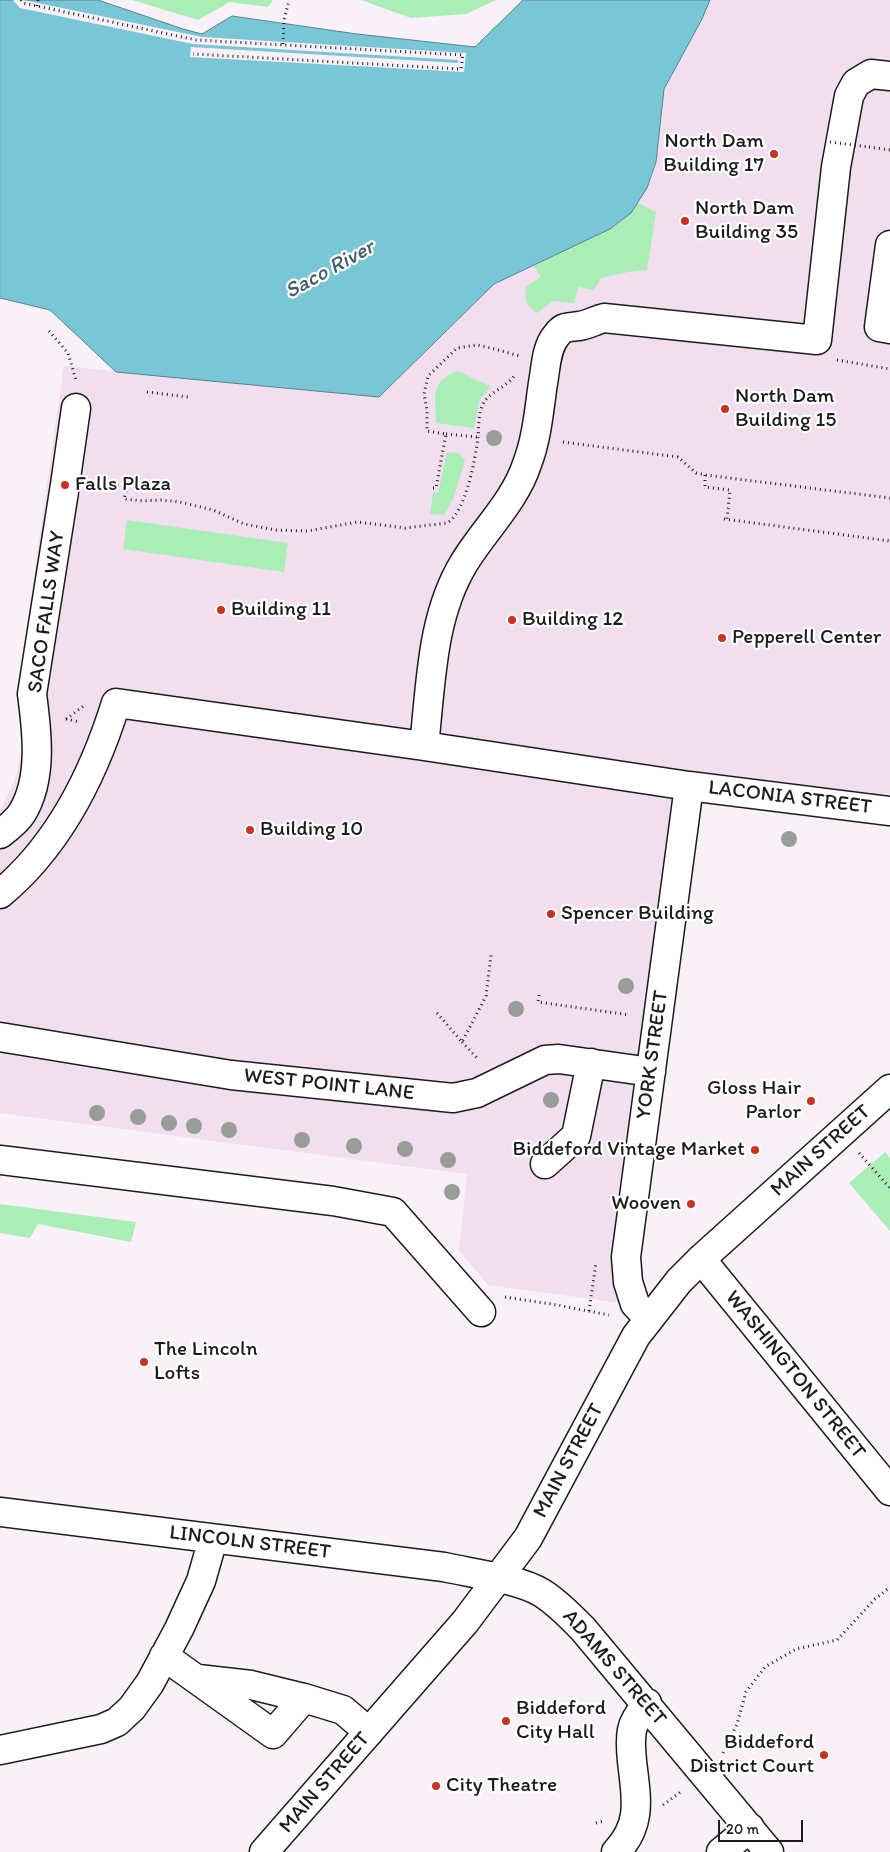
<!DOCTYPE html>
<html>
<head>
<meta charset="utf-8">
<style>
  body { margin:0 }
  #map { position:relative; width:890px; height:1852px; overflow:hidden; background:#f9f0f8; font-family:Itim,sans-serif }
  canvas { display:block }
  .scale { position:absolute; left:718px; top:1820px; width:85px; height:22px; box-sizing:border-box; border:2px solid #1c1c1c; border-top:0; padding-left:6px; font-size:15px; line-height:18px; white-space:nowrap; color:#1c1c1c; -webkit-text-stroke:4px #fff; paint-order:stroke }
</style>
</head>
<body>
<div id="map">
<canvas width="890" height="1852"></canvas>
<div class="scale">20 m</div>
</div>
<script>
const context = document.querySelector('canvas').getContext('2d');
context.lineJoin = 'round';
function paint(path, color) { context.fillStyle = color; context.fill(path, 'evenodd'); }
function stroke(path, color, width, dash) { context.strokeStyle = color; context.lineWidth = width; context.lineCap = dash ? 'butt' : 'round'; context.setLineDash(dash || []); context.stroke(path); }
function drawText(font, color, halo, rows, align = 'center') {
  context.font = font + ' Itim,sans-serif'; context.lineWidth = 4.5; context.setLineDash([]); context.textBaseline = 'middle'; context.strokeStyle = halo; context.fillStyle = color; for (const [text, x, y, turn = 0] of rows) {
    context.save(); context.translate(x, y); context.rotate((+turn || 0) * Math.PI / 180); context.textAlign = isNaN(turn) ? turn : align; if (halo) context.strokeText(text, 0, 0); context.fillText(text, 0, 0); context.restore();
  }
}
const built = new Path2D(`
  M710,0H890V811L689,786L621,1303L488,1285L459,1250L467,1174L0,1113V811L15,780L26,733L25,709L19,681L64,366L379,397L494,284L610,229L631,213L638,203L652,178L656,163L664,89L702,19Z`);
const green = new Path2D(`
  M132,0H273L268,7L230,2L198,20Z
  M361,0H496L466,14L411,18Z
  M638,203L656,212L647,270L628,272L601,278L594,290L578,287L574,303L553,301L537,313C526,305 524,299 526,287L541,277L534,266L610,229L621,222Z
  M458,371L491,387L480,399L474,428L436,423C436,398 428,382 458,371Z
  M447,452L459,453L465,460L454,497L444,515L430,514L433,493H438Z
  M127,520L288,543L284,572L123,549Z
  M885,1152L890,1158V1231L849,1183Z
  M0,1204L136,1222L131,1242L38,1224L30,1238L0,1233Z`);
const water = new Path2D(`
  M0,0H98L183,29L202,34L232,16L357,34L475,47L523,0H710L702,19L664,89L656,162L647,188L631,213L610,229L494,284L379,397L116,372L50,310L0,298Z`);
const pier = new Path2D(`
  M13,0H23L202,37L466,53L464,72L190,57L191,47L458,63V60L193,44L20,8Z`);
const path = new Path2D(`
  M21,0L23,3L196,40L463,55L461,69L193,54
  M37,6L38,0
  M283,44L284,20L289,0
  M869,147L890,150
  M49,331L68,353L76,380
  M837,360L890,369
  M147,392L188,397
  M446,434L477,437
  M563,442L678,457L696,473L705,475L890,498
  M705,475V487L730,490L727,519
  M127,486L124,499L143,501L162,500L180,502L213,510L244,524L276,530L307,531L358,522L405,528L447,523C466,512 475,459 478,438C479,427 478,414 483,404C490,391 506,388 514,376
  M433,488H436L446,434L427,431V410L424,394L428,376L457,348L477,345L487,347L520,356
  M93,489C107,491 113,484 127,486L128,479
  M724,519L890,541
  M66,719L85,705
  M66,719L80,722
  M539,995L538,1002L630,1015
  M437,1013L462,1042L486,996L491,955
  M462,1042L479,1060
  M859,1153L890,1188
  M505,1297L557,1305L609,1315
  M589,1311L596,1263
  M723,1753L737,1724L746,1692L765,1667L796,1649L837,1640L875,1599L890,1587
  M663,1805L682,1791
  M596,1823L604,1821`);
const minor = new Path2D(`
  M890,76L871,74L856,83L849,96L836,167L817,340L604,318C596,320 587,325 579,326C567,328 564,325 556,336C546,348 546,367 543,383C539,410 537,438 527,464C515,501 484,530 464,563C431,617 431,685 424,746L689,786L890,811
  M890,245L879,327L890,329
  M0,834C8,828 17,821 22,813C43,779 37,731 32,694L65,485L76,408
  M0,894C58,846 94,774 116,703L424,746
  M0,1037L231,1075L453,1098L477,1093L545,1060L559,1059L651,1072
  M0,1160L333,1201L393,1212L481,1312
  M545,1164L576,1136L591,1063
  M701,1259L890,1491
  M649,1319L635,1304L628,1282L626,1257L689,786
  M0,1512L444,1567C470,1573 520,1579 542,1593C558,1603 570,1616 583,1629L769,1852
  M164,1656L273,1734L304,1698L343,1710L369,1732
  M198,1679L251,1685L304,1698
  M0,1750L101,1729L117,1722L132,1708L150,1683L179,1629L201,1581L213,1539
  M616,1852C643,1824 636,1797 632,1761C631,1751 630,1740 632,1730C634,1720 641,1712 647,1703
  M721,1852L750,1828`);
const major = new Path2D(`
  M264,1852L465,1622L528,1538L636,1336L679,1281L701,1259L890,1089`);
const pathBridge = new Path2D(`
  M830,142L869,147`);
const trees = [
  [494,438],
  [789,839],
  [626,986],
  [516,1009],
  [551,1100],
  [97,1113],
  [138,1117],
  [169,1123],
  [194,1126],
  [229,1130],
  [302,1140],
  [354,1146],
  [405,1149],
  [448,1160],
  [452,1192]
];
const markers = [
  [774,154,5,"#c8321e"],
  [685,221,5,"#c8321e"],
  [725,409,5,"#c8321e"],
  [65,485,5,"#c8321e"],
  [221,610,5,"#c8321e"],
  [512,620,5,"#c8321e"],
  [722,638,5,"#c8321e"],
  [250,830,5,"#c8321e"],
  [551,914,5,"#c8321e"],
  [811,1101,5,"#c8321e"],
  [755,1150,5,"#c8321e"],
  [691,1204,5,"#c8321e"],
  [144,1362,5,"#c8321e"],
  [506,1721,5,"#c8321e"],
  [824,1755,5,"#c8321e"],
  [436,1786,5,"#c8321e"]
];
const poiNames = [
  ["North Dam",764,142,"right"],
  ["Building 17",764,166,"right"],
  ["North Dam",695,209],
  ["Building 35",695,233],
  ["North Dam",735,397],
  ["Building 15",735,421],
  ["Falls Plaza",75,485],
  ["Building 11",231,610],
  ["Building 12",522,620],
  ["Pepperell Center",732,638],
  ["Building 10",260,830],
  ["Spencer Building",561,914],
  ["Gloss Hair",801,1089,"right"],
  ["Parlor",801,1113,"right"],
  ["Biddeford Vintage Market",745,1150,"right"],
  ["Wooven",681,1204,"right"],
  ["The Lincoln",154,1350],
  ["Lofts",154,1374],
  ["Biddeford",516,1709],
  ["City Hall",516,1733],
  ["Biddeford",814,1743,"right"],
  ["District Court",814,1767,"right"],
  ["City Theatre",446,1786]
];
const streetNames = [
  ["SACO FALLS WAY",47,612,-82],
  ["LACONIA STREET",790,798,7],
  ["YORK STREET",653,1055,-82],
  ["WEST POINT LANE",329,1085,6],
  ["MAIN STREET",821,1151,-42],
  ["WASHINGTON STREET",795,1375,51],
  ["MAIN STREET",569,1461,-62],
  ["LINCOLN STREET",250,1543,7],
  ["ADAMS STREET",614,1668,49],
  ["MAIN STREET",325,1783,-49]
];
const waterNames = [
  ["Saco River",330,270,-29]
];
paint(built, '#f1deef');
paint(green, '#abedb6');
paint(water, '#79c7d6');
stroke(water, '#54838c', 1);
paint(pier, '#f9f0f8');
stroke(minor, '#1c1c1c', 31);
stroke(major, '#1c1c1c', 31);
stroke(path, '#1c1c1c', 3, [1, 4]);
stroke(minor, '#fff', 28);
stroke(major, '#fff', 28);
stroke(pathBridge, '#1c1c1c', 3, [1, 4]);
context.fillStyle = '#979e98';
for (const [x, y] of trees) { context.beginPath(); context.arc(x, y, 8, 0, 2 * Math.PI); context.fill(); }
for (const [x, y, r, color] of markers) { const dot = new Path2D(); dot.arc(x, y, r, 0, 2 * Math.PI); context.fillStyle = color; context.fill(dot); stroke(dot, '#fff', 2); }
drawText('21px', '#1c1c1c', '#fff', poiNames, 'left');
drawText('21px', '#1c1c1c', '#fff', streetNames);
drawText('italic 22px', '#416066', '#fff', waterNames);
</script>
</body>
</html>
